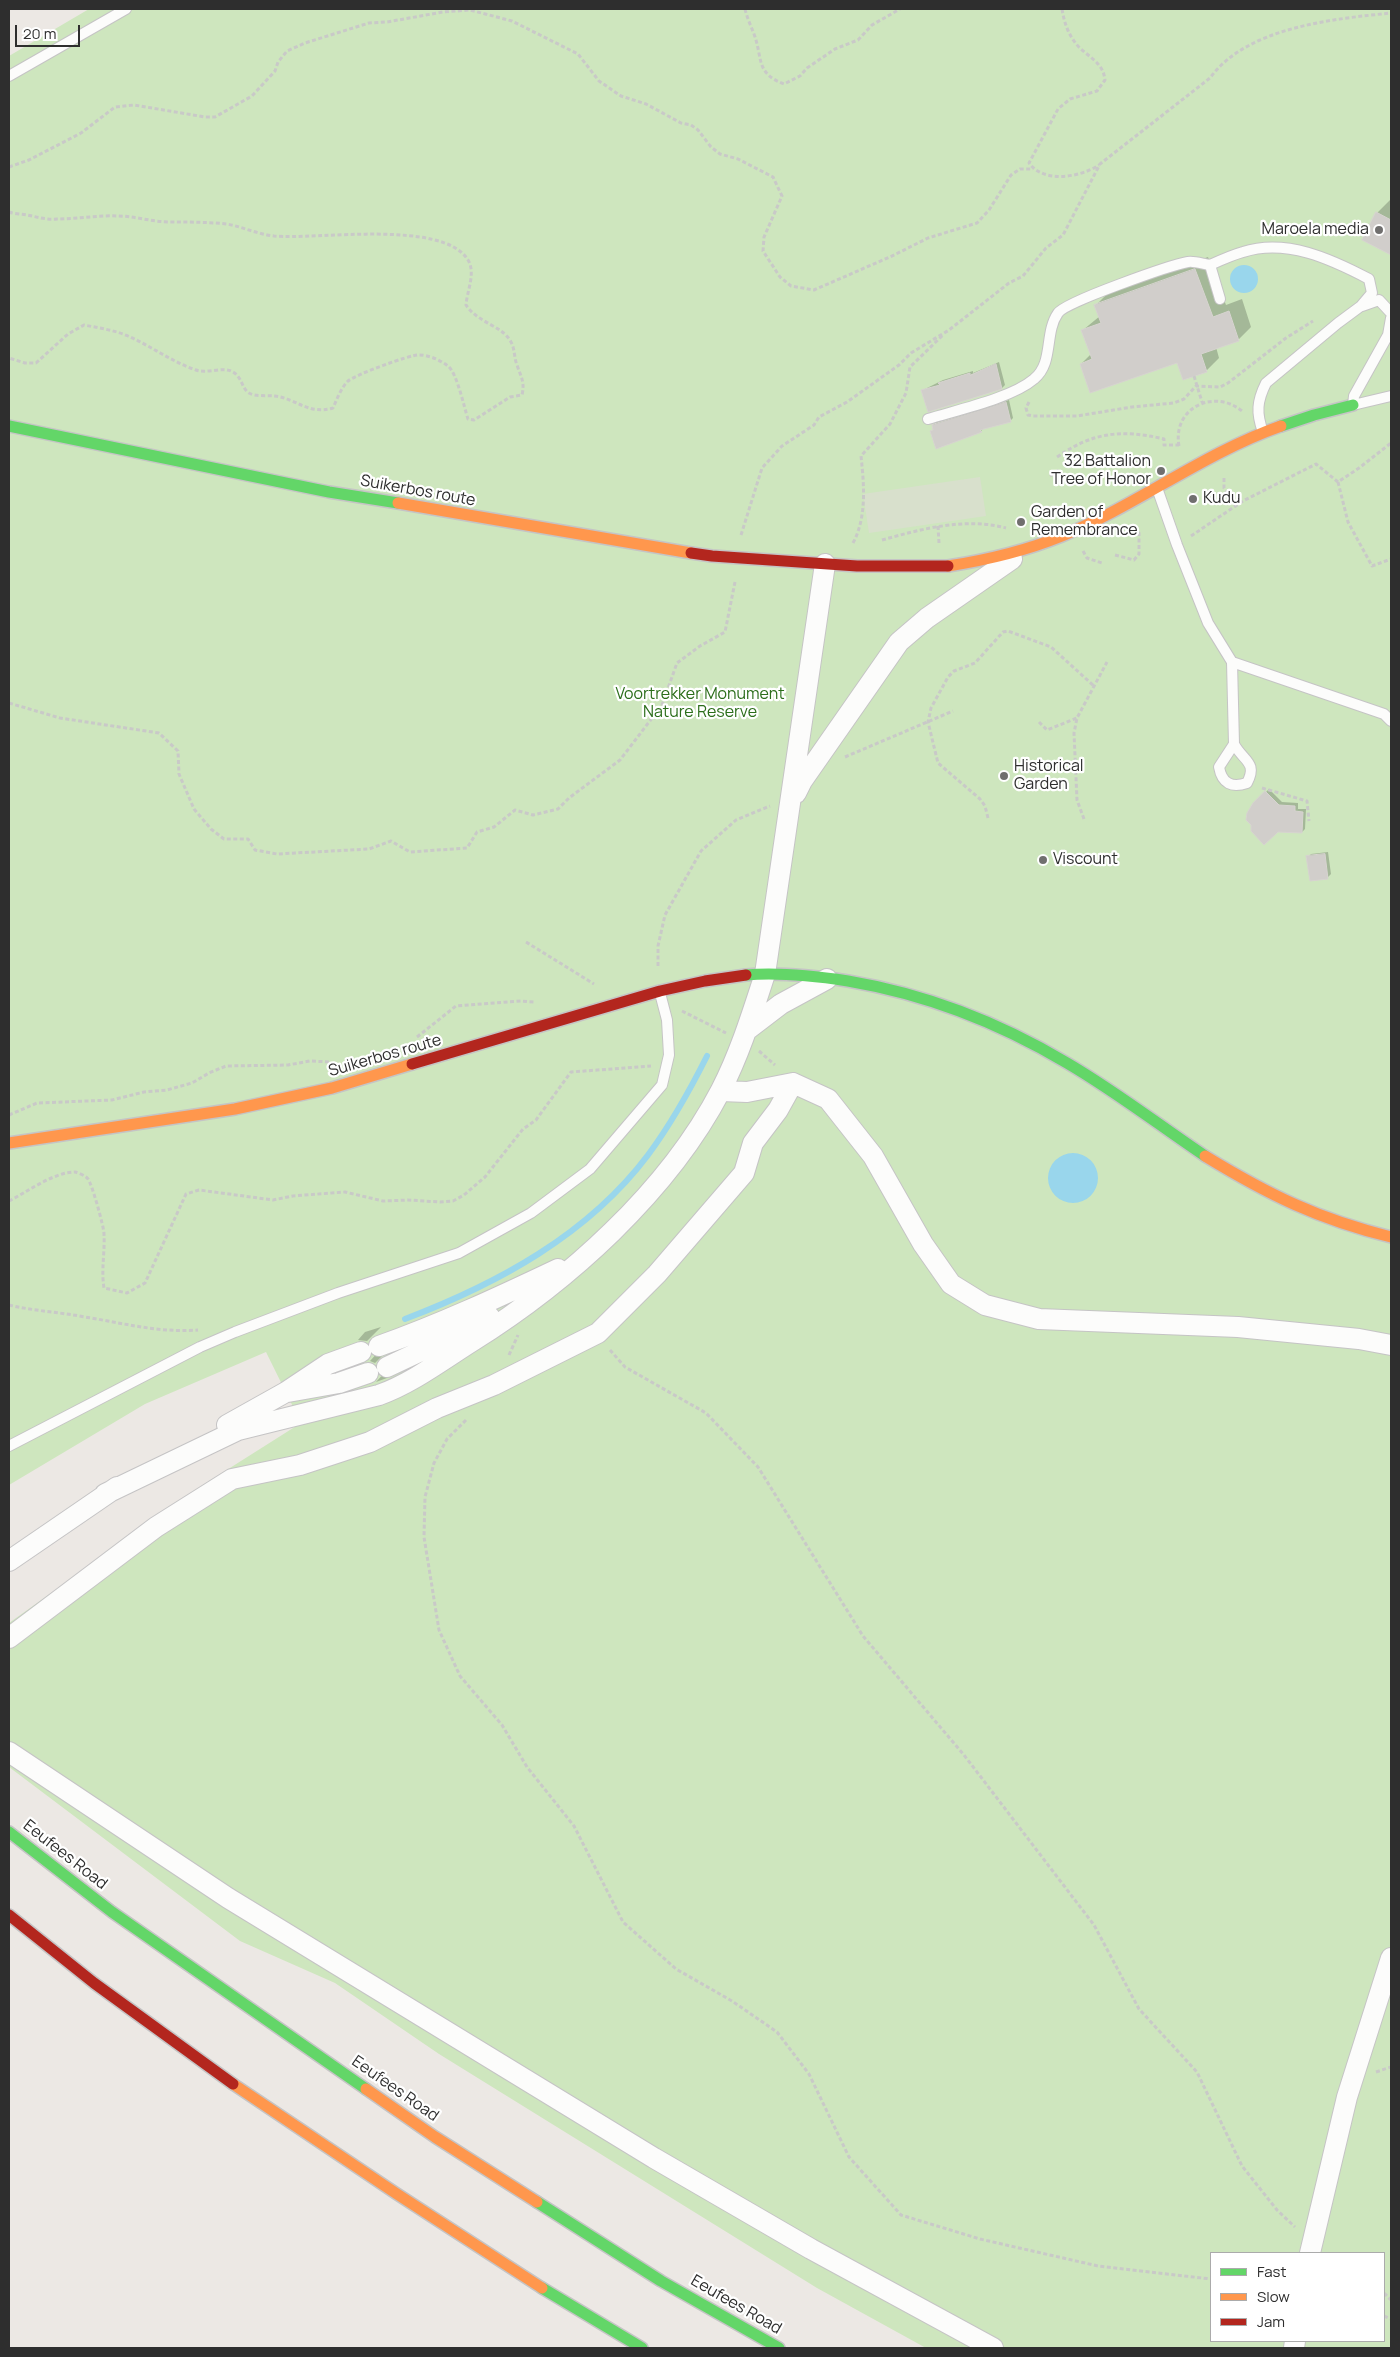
<!DOCTYPE html>
<html>
<head>
<meta charset="utf-8">
<style>
  body { margin:0 }
  #map { position:relative; width:1400px; height:2357px; overflow:hidden; background:#ece8e4; font-family:Manrope,sans-serif }
  canvas { display:block }
  .frame { position:absolute; inset:0; border:10px solid #2e2e2e; pointer-events:none }
  .legend { position:absolute; left:1210px; top:2252px; width:175px; height:90px; box-sizing:border-box; background:#fff; border:1px solid #ababab; margin:0; padding:6px 9px; list-style:none; font-size:15px; color:#2e2e2e }
  .legend li { display:flex; align-items:center; gap:10px; height:25px }
  .legend b { width:25px; border:1px solid #ababab }
  .scale { position:absolute; left:15px; top:25px; width:65px; height:22px; box-sizing:border-box; border:2px solid #2e2e2e; border-top:0; padding-left:6px; font-size:15px; line-height:18px; white-space:nowrap; color:#2e2e2e; -webkit-text-stroke:4px #fff; paint-order:stroke }
</style>
</head>
<body>
<div id="map">
<canvas width="1400" height="2357"></canvas>
<div class="frame"></div>
<ul class="legend">
<li><b style="height:6px;background:#63d668"></b>Fast</li>
<li><b style="height:6px;background:#ff974d"></b>Slow</li>
<li><b style="height:6px;background:#b3261e"></b>Jam</li>
</ul>
<div class="scale">20 m</div>
</div>
<script>
const context = document.querySelector('canvas').getContext('2d');
context.lineJoin = 'round';
function paint(path, color) { context.fillStyle = color; context.fill(path, 'evenodd'); }
function stroke(path, color, width, dash) { context.strokeStyle = color; context.lineWidth = width; context.lineCap = dash ? 'butt' : 'round'; context.setLineDash(dash || []); context.stroke(path); }
function drawText(font, color, halo, rows, align = 'center') {
  context.font = font + ' Manrope,sans-serif'; context.lineWidth = 4.5; context.setLineDash([]); context.textBaseline = 'middle'; context.strokeStyle = halo; context.fillStyle = color; for (const [text, x, y, turn = 0] of rows) {
    context.save(); context.translate(x, y); context.rotate((+turn || 0) * Math.PI / 180); context.textAlign = isNaN(turn) ? turn : align; if (halo) context.strokeText(text, 0, 0); context.fillText(text, 0, 0); context.restore();
  }
}
const green = new Path2D(`
  M89,9H1391V2348H926L817,2288L439,2054L335,1983L240,1941L9,1767V1623L203,1485L301,1423L266,1352L145,1404L9,1485V56ZM1211,2253H1384V2341H1211Z`);
const cemetery = new Path2D(`
  M980,477L986,516L869,533L863,494Z`);
const water = new Path2D(`
  M1230 279a14 14 0 1 1 28 0a14 14 0 1 1-28 0Z
  M1048 1178a25 25 0 1 1 50 0a25 25 0 1 1-50 0Z`);
const shadow = new Path2D(`
  M1391,199V253L1363,239L1377,213Z
  M1208,257L1226,305L1242,299L1251,327L1238,340L1216,347L1219,358L1206,371L1177,361L1081,364L1091,354L1083,330L1100,316L1096,305L1109,292Z
  M999,362L1005,385L1002,388L923,390L943,380L973,371V373Z
  M1009,400L1013,418L1010,421L984,428L981,431L933,425L936,422Z
  M1269,789L1282,802L1298,803V809H1306L1305,829L1302,832L1254,804Z
  M1328,852L1331,874L1328,877L1308,857L1311,854Z
  M381,1327L367,1341L358,1340L365,1332Z
  M380,1350L386,1351L382,1356L375,1363L370,1361Z
  M387,1370L393,1372L387,1378L376,1382Z`);
const stream = new Path2D(`
  M405,1319C497,1284 588,1235 648,1155C671,1124 690,1090 707,1056`);
const building = new Path2D(`
  M1376,212L1391,220V255L1362,240Z
  M1195,269L1213,317L1229,311L1239,341L1201,354L1207,372L1183,380L1177,363L1090,393L1080,364L1092,359L1081,330L1101,323L1094,305Z
  M996,364L1002,389L928,412L921,390L940,385L938,383L970,373V375Z
  M1006,402L1011,422L980,430L982,432L936,449L930,431L933,430L932,425Z
  M1265,791L1279,805L1295,806V811L1303,812L1302,833L1278,832L1264,845L1251,831V825L1246,820L1247,813L1253,803Z
  M1325,854L1328,879L1310,881L1306,856Z`);
const path = new Path2D(`
  M745,9C747,18 751,26 754,34C763,58 755,73 784,84L800,76L807,68L835,49L858,40L872,25L900,9
  M1062,9C1064,21 1067,31 1074,41C1084,56 1103,60 1105,80L1097,91L1070,99L1058,109L1029,163C1044,184 1081,177 1099,165
  M9,167L29,160L81,133L115,107L134,105L205,117H215L252,96L275,71L278,62L287,51L305,43L369,23L387,22L443,12L470,10L512,21L578,54L599,81L621,96L646,104L681,123L691,125L698,130L711,147L720,154L738,159L773,177L782,196L764,237L763,251L780,277L791,286L814,290L892,256L928,238L977,223L989,210L1011,175L1020,169H1033
  M9,212C14,214 21,214 27,215C37,217 47,220 57,219C77,219 98,215 118,216C135,216 152,222 170,222C189,222 208,222 227,224C243,227 257,234 274,236C316,240 443,219 468,260C476,273 467,291 466,305C478,323 503,326 511,342C515,349 514,358 517,365C521,377 525,382 522,395L510,397L474,420L468,419C464,407 457,373 448,366C440,360 429,355 419,355C411,354 355,375 348,381C341,388 337,399 333,408C307,415 298,399 275,396C267,395 256,397 249,393C242,389 242,377 233,372C223,366 208,374 196,370C172,362 151,346 128,336C114,330 99,328 84,325L68,334L36,363H25L9,358
  M1194,376L1202,402
  M1029,402L1026,408L1028,415L1033,416H1077L1132,407L1174,403L1184,399L1196,386L1220,387L1228,383L1286,338L1313,321
  M1179,446C1172,408 1214,388 1242,411
  M1057,457C1093,432 1122,429 1164,439V445H1179
  M1050,476L1059,470
  M1224,478V488L1236,506
  M1338,482L1348,522L1372,566L1391,559
  M938,526L939,543
  M741,535L762,468L782,446L814,425L819,417L847,402L899,365L911,353L949,330L1009,283L1023,276L1046,248L1063,235L1100,164L1210,78C1247,27 1333,19 1391,13
  M1191,536L1243,501L1316,464L1338,482L1359,468L1391,443
  M882,540C922,529 965,517 1006,528
  M853,543C867,517 864,484 861,456L890,424L906,393L910,367L943,335
  M1083,551L1087,558L1102,563
  M1115,555L1134,560L1139,554V533L1132,526
  M9,703L60,718L159,733L178,751L179,774L194,809L211,829L224,839H248L255,850L277,854L369,849L391,841L410,852L467,848L477,832L494,827L515,810L533,815L558,809L569,798L620,760L662,705L677,663L700,646L725,632L735,582
  M1039,722L1047,730L1077,718
  M845,757L953,711
  M1262,788L1307,801L1309,821
  M988,818L985,806L980,799L938,763L928,722L931,708L948,677L954,671L975,663L1003,632L1008,631L1051,647L1094,686
  M1084,819L1077,800L1074,733L1077,718L1107,662
  M526,942L594,984
  M658,966V946L665,915L701,851L736,820L770,806
  M682,1011L726,1033
  M417,1037L456,1006L521,1001L534,1002
  M759,1051L775,1065
  M9,1115L37,1103L112,1100L144,1092L167,1090L192,1083L209,1073L226,1066L288,1065L310,1061L330,1062
  M9,1201C27,1192 54,1172 75,1172C79,1173 86,1176 88,1179C92,1184 104,1227 104,1234C105,1252 101,1270 104,1288L127,1293L145,1283L186,1194L199,1190L273,1200L293,1196L345,1192L383,1201L408,1200L440,1202L453,1201L464,1195L485,1177L523,1129L536,1120L571,1072L651,1066
  M9,1305C34,1311 59,1312 85,1317C123,1323 158,1333 198,1330
  M610,1350L625,1367L706,1413L758,1467L863,1636L964,1755L1094,1925L1139,2009L1197,2072L1242,2166L1277,2210L1295,2227
  M509,1355L518,1335
  M466,1420L447,1439L434,1463L425,1497L424,1537L439,1630L460,1676L502,1725L527,1767L574,1826L623,1922L676,1969L732,2001L777,2032L809,2074L849,2157L901,2215L980,2239L1098,2266L1211,2279
  M1376,2072L1391,2067
  M1384,2293L1391,2300
  M1384,2316L1391,2319`);
const lane = new Path2D(`
  M9,76L126,9
  M1210,265C1221,260 1232,255 1243,252C1286,238 1331,259 1369,279L1372,293L1361,306L1338,323L1266,383C1257,401 1256,413 1263,432
  M1362,306L1379,300L1391,313
  M1391,318L1388,335L1354,396L1353,405L1391,396
  M928,419C957,410 1012,398 1034,379C1054,363 1044,333 1058,313C1065,302 1171,265 1188,262C1194,261 1203,264 1210,265L1220,299
  M1157,488L1177,545L1208,623L1232,662L1234,744C1243,761 1258,762 1247,783C1232,788 1222,784 1219,767L1234,744
  M1232,662L1384,714L1391,721
  M9,1446L200,1347L235,1332L338,1293L459,1253L531,1213L590,1169L662,1085L669,1055L667,1020L660,993`);
const street = new Path2D(`
  M796,793L802,781L899,642L927,618L1012,559
  M747,1030L781,1004L827,979
  M721,1091L747,1092L793,1083L828,1099L873,1156L923,1244L951,1284L985,1305L1039,1319L1238,1327L1359,1339L1391,1345
  M379,1346C441,1324 499,1297 558,1269
  M387,1367L455,1335L489,1316
  M288,1392L339,1383L368,1373
  M227,1425L286,1392L328,1364L361,1352
  M105,1494L238,1430L379,1395C412,1383 441,1361 471,1342C567,1282 668,1192 721,1090C740,1053 752,1014 765,974L825,564
  M9,1561L117,1487
  M9,1638L156,1527L232,1479L300,1465L370,1442L437,1408L494,1385L598,1333L657,1274L744,1173L753,1143L778,1110L793,1083
  M9,1752L228,1898L654,2158L811,2249L993,2348
  M1310,2253L1347,2097L1391,1958
  M1294,2348L1295,2341`);
const fast = new Path2D(`
  M9,426L329,492L398,503
  M1281,426L1314,415L1353,405
  M746,975C780,972 815,976 848,981C925,994 1000,1023 1067,1063C1115,1091 1159,1125 1205,1156
  M9,1832L112,1912L366,2089
  M537,2202L661,2281L779,2348
  M542,2288L642,2348`);
const slow = new Path2D(`
  M398,503L691,553
  M948,566C987,560 1025,551 1062,536C1137,505 1204,453 1281,426
  M9,1143L235,1109L332,1088L412,1064
  M1205,1156C1269,1195 1318,1219 1391,1237
  M233,2084L397,2194L542,2288
  M366,2089L435,2137L537,2202`);
const jam = new Path2D(`
  M691,553L712,556L857,566H948
  M412,1064L660,991L705,981L746,975
  M9,1915L94,1983L233,2084`);
const markers = [
  [1379,230,5,"#706f6e"],
  [1161,471,5,"#706f6e"],
  [1193,499,5,"#706f6e"],
  [1021,522,5,"#706f6e"],
  [1004,776,5,"#706f6e"],
  [1043,860,5,"#706f6e"]
];
const poiNames = [
  ["Maroela media",1369,230,"right"],
  ["32 Battalion",1151,462,"right"],
  ["Tree of Honor",1151,480,"right"],
  ["Kudu",1203,499],
  ["Garden of",1031,513],
  ["Remembrance",1031,531],
  ["Historical",1014,767],
  ["Garden",1014,785],
  ["Viscount",1053,860]
];
const streetNames = [
  ["Suikerbos route",418,491,10],
  ["Suikerbos route",385,1056,-16],
  ["Eeufees Road",65,1855,38],
  ["Eeufees Road",395,2089,35],
  ["Eeufees Road",736,2305,30]
];
const parkNames = [
  ["Voortrekker Monument",700,695],
  ["Nature Reserve",700,713]
];
paint(green, '#cee6be');
paint(cemetery, '#d8e0cc');
paint(water, '#99d6ec');
paint(shadow, '#0003');
stroke(stream, '#99d6ec', 6);
paint(building, '#d1cecb');
stroke(building, '#d7d4d0', 1);
stroke(lane, '#c5c4c5', 12);
stroke(street, '#c5c4c5', 22);
stroke(fast, '#c5c4c5', 14);
stroke(slow, '#c5c4c5', 14);
stroke(jam, '#c5c4c5', 14);
stroke(path, '#c9c9c8', 3, [4, 2.5]);
stroke(lane, '#fcfcfb', 10);
stroke(street, '#fcfcfb', 20);
stroke(fast, '#63d668', 11);
stroke(slow, '#ff974d', 11);
stroke(jam, '#b3261e', 11);
for (const [x, y, r, color] of markers) { const dot = new Path2D(); dot.arc(x, y, r, 0, 2 * Math.PI); context.fillStyle = color; context.fill(dot); stroke(dot, '#fff', 2); }
drawText('16px', '#2e2e2e', '#fff', poiNames, 'left');
drawText('16px', '#2e2e2e', '#fff', streetNames);
drawText('16px', '#2c6e1b', '#fff', parkNames);
</script>
</body>
</html>
